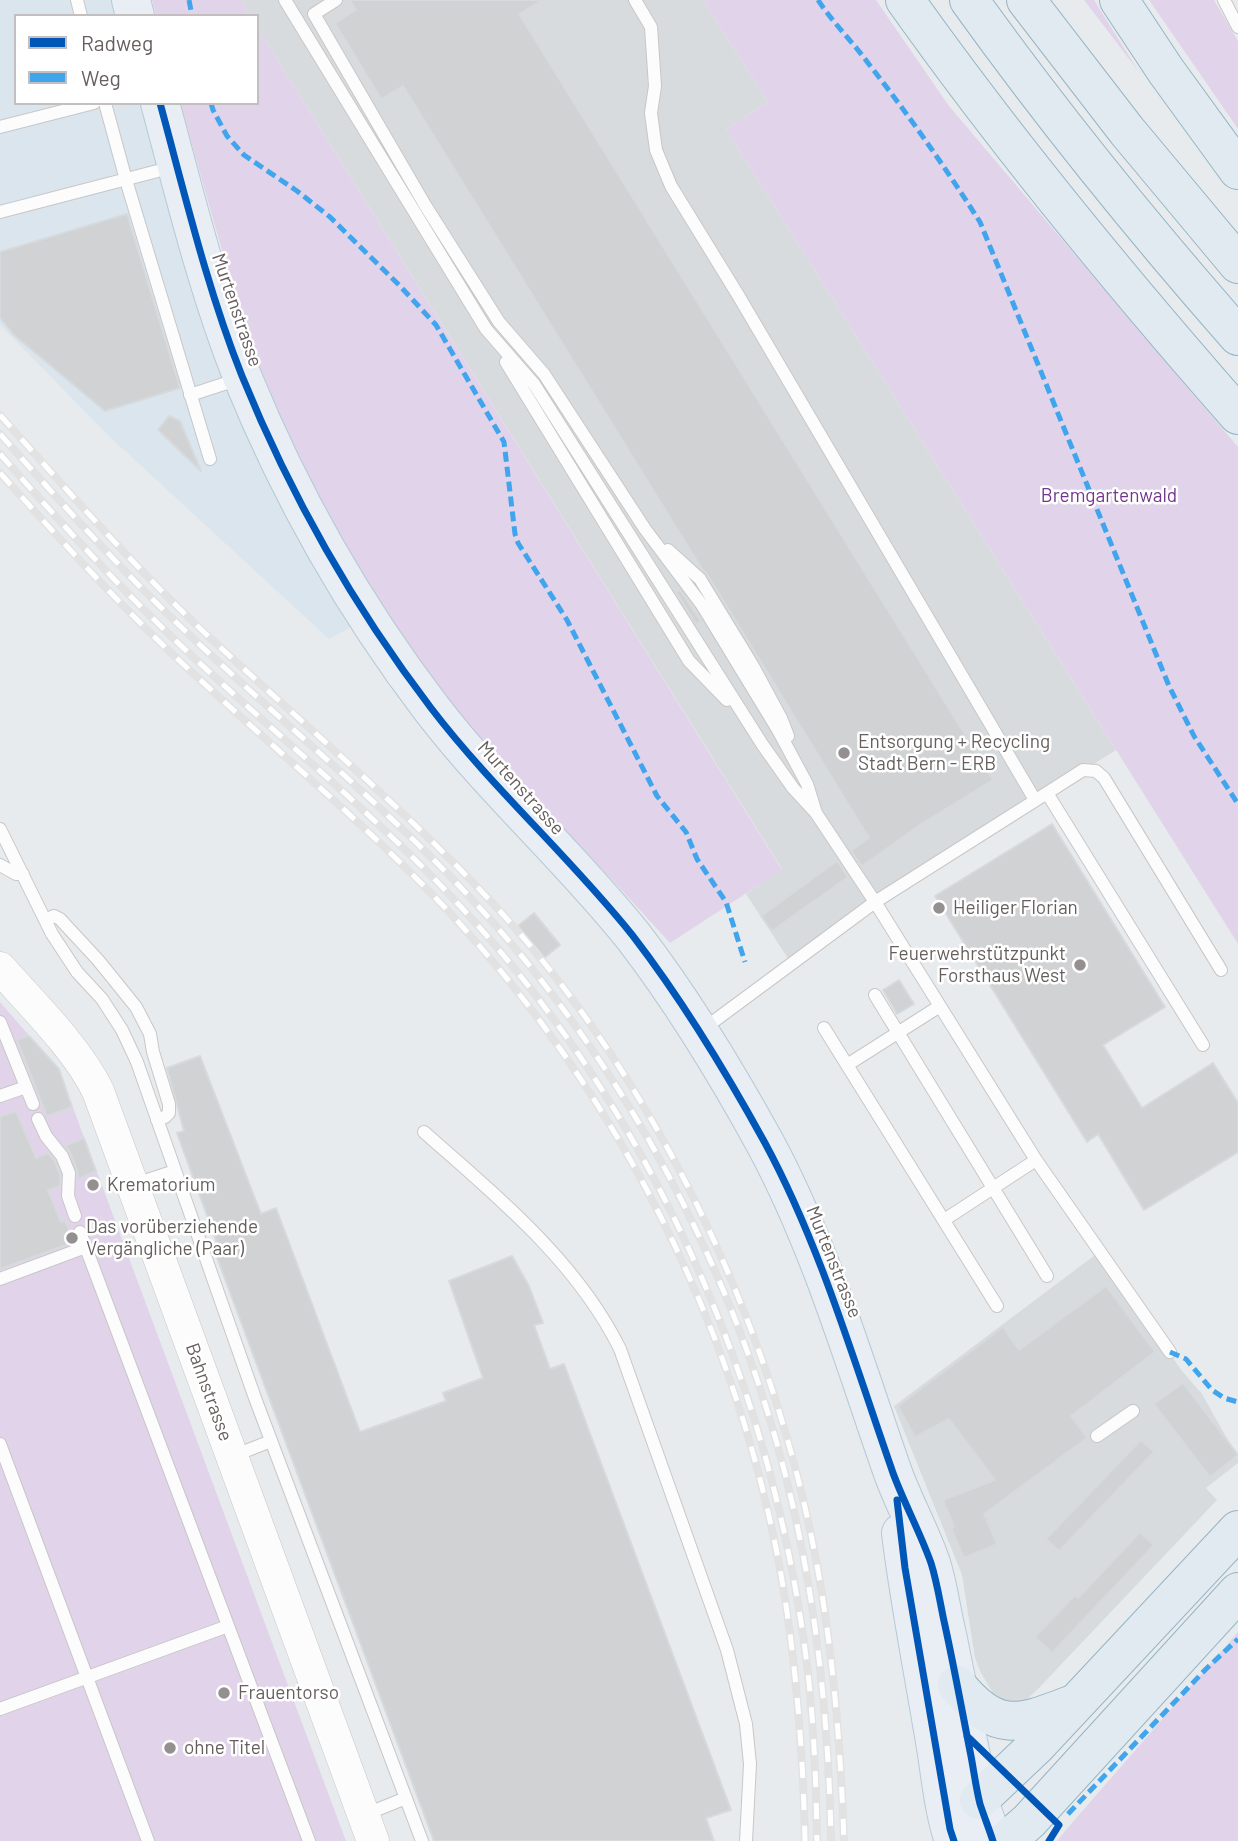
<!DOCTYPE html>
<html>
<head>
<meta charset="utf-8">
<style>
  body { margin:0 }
  #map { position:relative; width:1238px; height:1841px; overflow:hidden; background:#e8ebed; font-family:Barlow,sans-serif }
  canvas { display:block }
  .legend { position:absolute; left:14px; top:14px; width:245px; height:91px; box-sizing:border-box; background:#fff; border:2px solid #c2bfbe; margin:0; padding:9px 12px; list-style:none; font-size:21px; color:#665f5d }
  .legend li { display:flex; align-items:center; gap:14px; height:35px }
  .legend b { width:35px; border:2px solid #c2bfbe }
</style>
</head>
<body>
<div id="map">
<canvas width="1238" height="1841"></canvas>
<ul class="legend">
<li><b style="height:9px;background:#0057b8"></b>Radweg</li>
<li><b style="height:9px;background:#41a5ed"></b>Weg</li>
</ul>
</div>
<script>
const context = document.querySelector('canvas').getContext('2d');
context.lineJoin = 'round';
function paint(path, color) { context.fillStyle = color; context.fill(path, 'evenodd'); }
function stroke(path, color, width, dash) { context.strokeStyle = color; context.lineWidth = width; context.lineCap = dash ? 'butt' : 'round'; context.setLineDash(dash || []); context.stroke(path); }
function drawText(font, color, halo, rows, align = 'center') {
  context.font = font + ' Barlow,sans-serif'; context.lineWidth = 5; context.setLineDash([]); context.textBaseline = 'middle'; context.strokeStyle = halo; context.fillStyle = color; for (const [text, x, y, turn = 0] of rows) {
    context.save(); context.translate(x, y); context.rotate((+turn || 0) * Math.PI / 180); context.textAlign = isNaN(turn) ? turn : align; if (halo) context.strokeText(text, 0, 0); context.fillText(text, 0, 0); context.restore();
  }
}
const commercial = new Path2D(`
  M0,0H127L132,16H16V103H155L206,287L360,622L329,639L111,438L0,325Z`);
const industrial = new Path2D(`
  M241,0H703L768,102L726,129L1116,750L878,901L791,963L746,894L782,869L257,27V16H250Z
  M1099,1252L1182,1371L1202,1394L1238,1458V1463L1206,1488L1217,1500L1037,1690L1026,1700L1021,1702H1007L993,1693L981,1673L975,1658L962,1575L894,1406Z`);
const green = new Path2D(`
  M152,0H241L250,16H156Z
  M703,0H876L949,106L1238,447V944L726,129L768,102Z
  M1084,0H1094L1139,72Z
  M1149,0H1214L1238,41V129Z
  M257,27L782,870L670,943L614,882L494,757L428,675L360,571L313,488L292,444L253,351L235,296L180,103H257Z
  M0,1002L59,1070L346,1841H0Z
  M1238,1632V1841H1057L1065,1831Z`);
const building = new Path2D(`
  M350,0H543L519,14L993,780L921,824L862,866L851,851L869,838L707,574L702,569L403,86L381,99L335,23L356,10Z
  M127,214L180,388L105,411L14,335L0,318V252Z
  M169,416L180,421L201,471L158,430Z
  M680,590L701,621L696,624L676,592Z
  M1052,824L1165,1007L1103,1045L1142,1108L1213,1063L1238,1103V1152L1144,1210L1098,1134L1087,1142L935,896Z
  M837,861L848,877L772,931L761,916Z
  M534,913L560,945L544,958L518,926Z
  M899,980L914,1004L897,1014L883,990Z
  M29,1036L59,1069L72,1107L47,1116L17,1040Z
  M200,1056L261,1214L276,1208L360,1432L446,1401L443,1393L483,1378L449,1281L512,1256L529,1286L543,1323L534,1325L550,1369L564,1364L731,1810L706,1818L714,1841H434L212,1244L217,1243L177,1133L184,1131L167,1068Z
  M16,1111L36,1158L48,1153L54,1160L60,1175V1186L48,1190L61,1222L65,1220L74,1242L0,1269V1117Z
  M84,1138L96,1171L78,1179L77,1170L70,1152L65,1146Z
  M1106,1286L1155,1352L1071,1416L1087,1438L984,1514L997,1544L964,1558L951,1528L954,1527L943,1500L995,1480L949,1419L915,1437L898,1406L1003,1327L1019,1350Z
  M1183,1383L1238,1455L1210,1477L1154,1404Z
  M1141,1440L1154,1452L1059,1551L1046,1539Z
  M1140,1532L1154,1545L1052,1653L1035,1637L1075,1595L1078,1598Z`);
const service = new Path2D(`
  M77,0L81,16
  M285,0L486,329L534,384L762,744L793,788L816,813L807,784L778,730L702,605L645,529L544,374L499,322L425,205L314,14L336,0
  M635,0L651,27L655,86L651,113L656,150L671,186L738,295L1035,800
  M1224,0L1238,27
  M105,103L126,180L210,459
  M0,127L94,103
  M0,212L173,167
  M506,362L689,661L727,700
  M190,395L239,379
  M668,550L700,579L753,666L781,718L788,736
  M1047,793L1203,1045
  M816,813L875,902L1036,1160L1170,1352
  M0,829L52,934L77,972L102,999L122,1030L137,1062L255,1398L422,1841
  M0,865L16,874H23
  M45,920L54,916L60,919L98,960L136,1007L150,1034L153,1052L169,1104V1113L165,1117L157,1120
  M875,995L1047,1276
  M0,1022L33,1104
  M824,1028L997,1306
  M702,1030L875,902L1047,793L1083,770L1096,771L1104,778L1221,970
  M847,1065L940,1006
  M0,1096L26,1087
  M38,1119L46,1136L62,1156L69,1173L68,1196L75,1216
  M424,1132C497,1197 576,1260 620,1349L727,1650L746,1724L750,1764L746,1841
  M132,1185L175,1171
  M944,1220L1036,1160
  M80,1232L309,1841
  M0,1279L86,1247
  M1097,1436L1133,1411
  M0,1444L148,1841
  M233,1456L271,1441
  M0,1709L228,1626
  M364,1815L406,1798`);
const tertiary = new Path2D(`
  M0,968C32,1004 77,1048 98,1091L373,1841`);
const primary = new Path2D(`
  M131,0L135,16
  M160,103C185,195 207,288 242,376C290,494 354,607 431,708C493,789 570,857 633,936C683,1001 726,1072 765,1143C821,1247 854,1362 893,1473C904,1503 920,1532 931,1563C937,1582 940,1602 944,1621C954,1666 962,1711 971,1756C974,1772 976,1788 980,1804C984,1816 989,1829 993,1841
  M901,1533C909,1599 922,1664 933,1730C940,1766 942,1806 954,1841`);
const motorway = new Path2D(`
  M905,0C1008,145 1121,282 1238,415
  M969,0C1053,117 1143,228 1238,336
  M1026,0L1127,131L1238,264
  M1119,0L1166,71L1238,170
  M957,1685C997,1735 1021,1724 1073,1704
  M979,1800L1036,1746L1238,1530
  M1006,1841L1029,1821L1238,1592`);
const rail = new Path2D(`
  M0,415C67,490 133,566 207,635C308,729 415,817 508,920C654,1084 759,1302 807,1516C831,1623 840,1732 844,1841
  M0,434C64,506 128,578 199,644C288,727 383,805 467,894C629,1066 746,1289 796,1520C819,1626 829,1733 831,1841
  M0,454C61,523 123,592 191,655C281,739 377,816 461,907C652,1113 770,1379 806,1657C814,1718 816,1780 817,1841
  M0,473C59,538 118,604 183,664C272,747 366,824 449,912C618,1093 735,1326 780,1569C796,1659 803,1750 805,1841`);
const quiet = new Path2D(`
  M189,0L192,16
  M818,0C833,23 852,41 868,63C908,114 945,167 980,222L1169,686L1194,736L1238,804
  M211,103L213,110L227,136L244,155L297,191L330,217L400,286L436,325L504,442L515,534L518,543L567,620L657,796L686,832L697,859L726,902L745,962
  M1170,1352L1186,1359L1212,1390L1224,1398L1238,1402
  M1068,1814L1206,1669L1238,1639`);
const cycleway = new Path2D(`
  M160,103C185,195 207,288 242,376C290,494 354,607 431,708C493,789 570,857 633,936C683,1001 726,1072 765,1143C821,1247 854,1362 893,1473C904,1503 920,1532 931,1563C937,1582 940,1602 944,1621C954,1666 962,1711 971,1756C974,1772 976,1788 980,1804C984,1816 989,1829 993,1841
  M897,1500L905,1568L950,1829L954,1841
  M967,1736L1059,1825L1049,1841`);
const markers = [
  [844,753,7,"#94908f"],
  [939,908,7,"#94908f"],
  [1080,965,7,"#94908f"],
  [93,1185,7,"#94908f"],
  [72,1238,7,"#94908f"],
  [224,1693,7,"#94908f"],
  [170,1748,7,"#94908f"]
];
const streetNames = [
  ["Murtenstrasse",237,310,71],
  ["Murtenstrasse",521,788,48],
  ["Murtenstrasse",834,1262,68],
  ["Bahnstrasse",209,1392,70]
];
const parkNames = [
  ["Bremgartenwald",1109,496]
];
const poiNames = [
  ["Entsorgung + Recycling",858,742],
  ["Stadt Bern - ERB",858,764],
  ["Heiliger Florian",953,908],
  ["Feuerwehrstützpunkt",1066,954,"right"],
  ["Forsthaus West",1066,976,"right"],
  ["Krematorium",107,1185],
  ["Das vorüberziehende",86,1227],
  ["Vergängliche (Paar)",86,1249],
  ["Frauentorso",238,1693],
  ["ohne Titel",184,1748]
];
paint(commercial, '#dae5ee');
paint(industrial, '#d8dbdd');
paint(green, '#e1d4ea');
paint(building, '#d0d2d4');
stroke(building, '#d7dadc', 2);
stroke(service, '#c8c7c7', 14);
stroke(tertiary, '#c8c7c7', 33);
stroke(primary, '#b5c9d6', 40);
stroke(motorway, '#94b5c5', 40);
stroke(service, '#fcfcfc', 12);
stroke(tertiary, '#fcfcfc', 32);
stroke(primary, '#e8eef3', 38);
stroke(motorway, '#e1eaf0', 38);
stroke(rail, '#e2e2e2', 8);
stroke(rail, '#fff', 5, [16]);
stroke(quiet, '#41a5ed', 5, [10, 5]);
stroke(cycleway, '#0057b8', 7);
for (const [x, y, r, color] of markers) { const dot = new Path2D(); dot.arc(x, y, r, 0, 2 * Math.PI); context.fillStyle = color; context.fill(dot); stroke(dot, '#fff', 2.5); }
drawText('19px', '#665f5d', '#fff', streetNames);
drawText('19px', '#73358d', '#fff', parkNames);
drawText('19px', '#665f5d', '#fff', poiNames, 'left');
</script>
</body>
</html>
